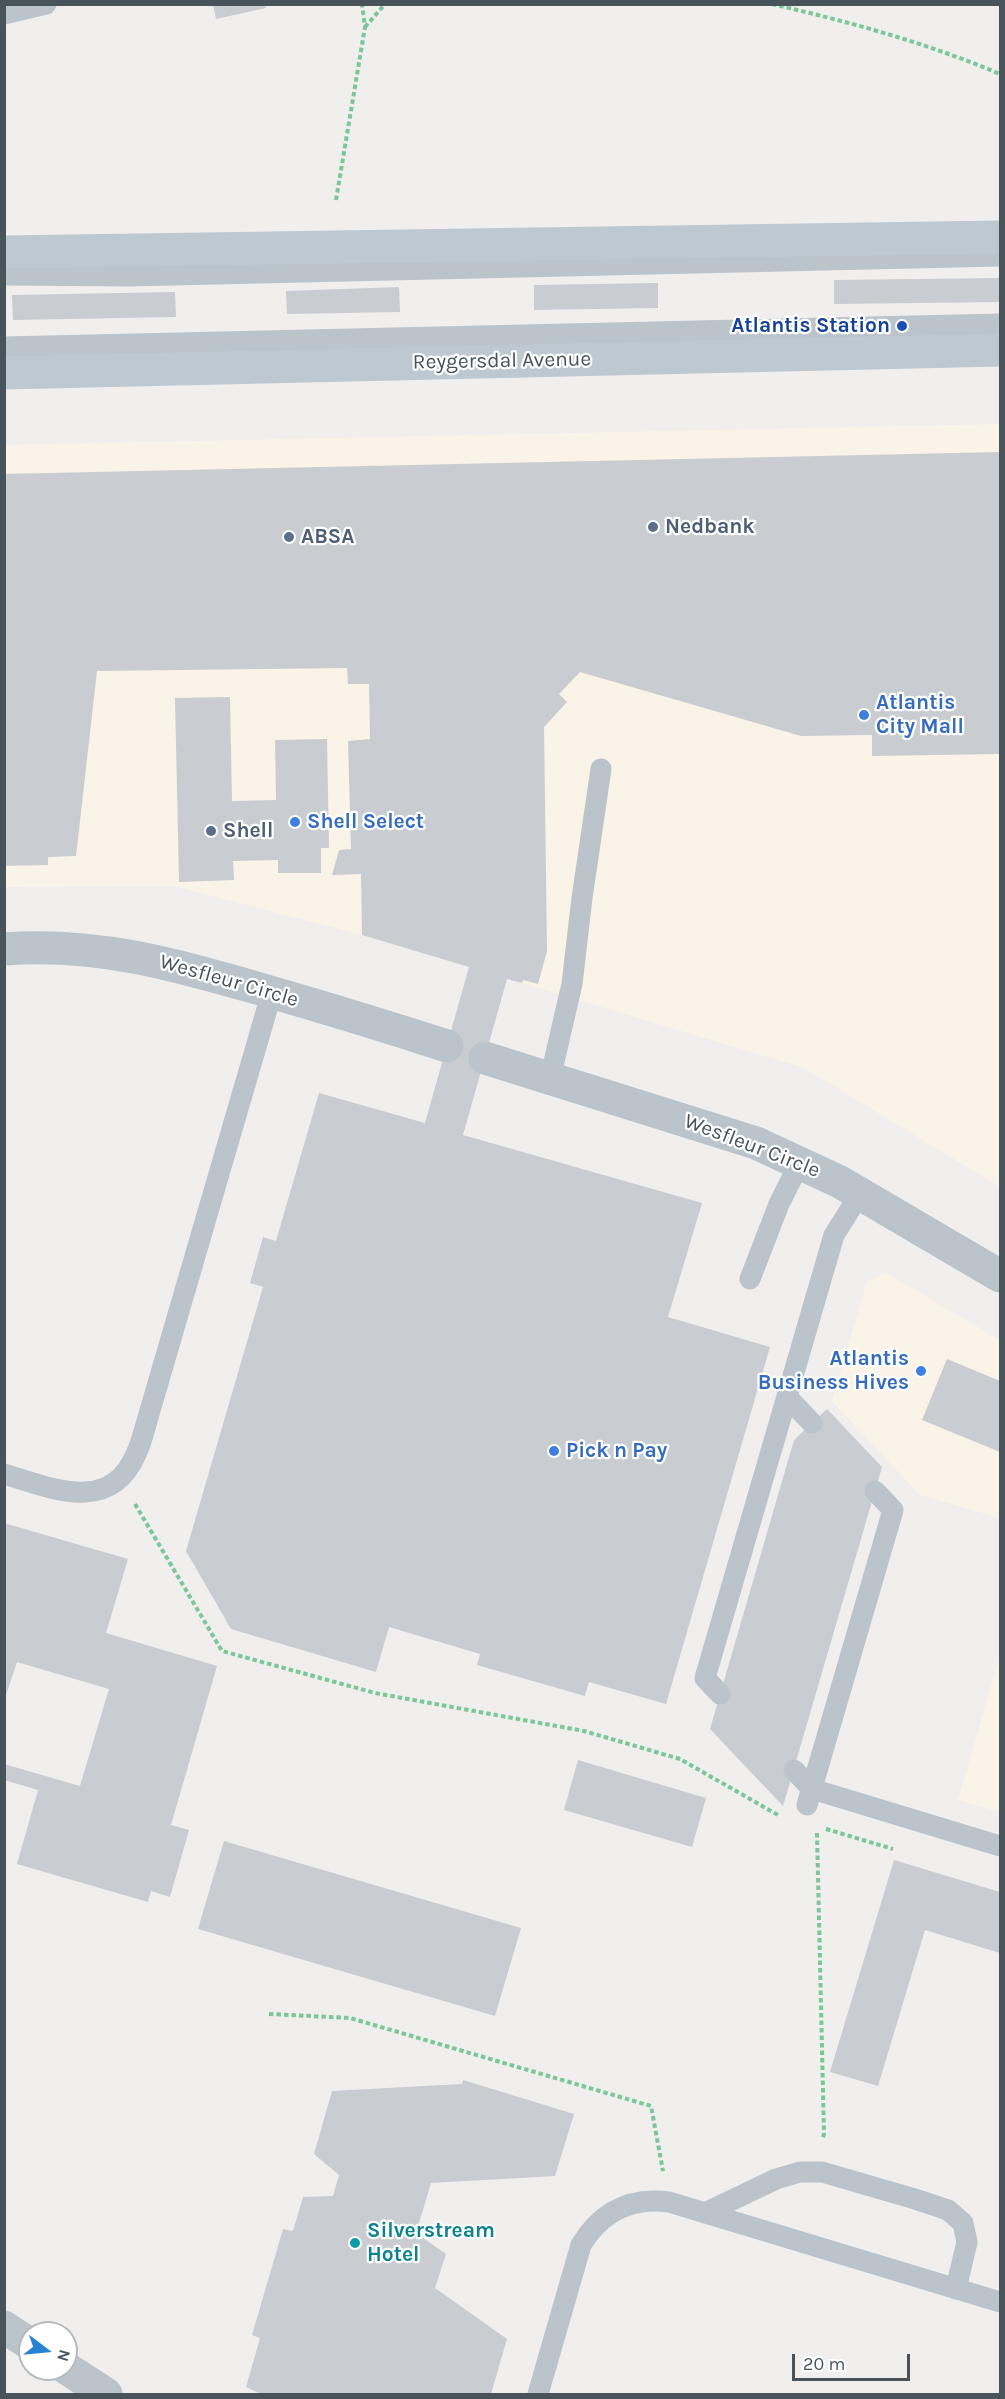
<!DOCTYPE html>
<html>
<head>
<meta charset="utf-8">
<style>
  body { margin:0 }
  #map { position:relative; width:1005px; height:2399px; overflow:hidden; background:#f1eeee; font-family:Karla,sans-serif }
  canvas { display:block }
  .frame { position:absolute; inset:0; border:6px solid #48535a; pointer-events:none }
  .north { position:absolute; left:18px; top:2321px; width:60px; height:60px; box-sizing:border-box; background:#fff; border:2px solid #b6babd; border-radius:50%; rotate:106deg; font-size:16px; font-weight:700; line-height:24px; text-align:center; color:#48535a }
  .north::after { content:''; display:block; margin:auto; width:21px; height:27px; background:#2683d3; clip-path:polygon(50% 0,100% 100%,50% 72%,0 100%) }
  .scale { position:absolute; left:792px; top:2354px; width:118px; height:27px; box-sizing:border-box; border:3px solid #48535a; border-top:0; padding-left:8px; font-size:18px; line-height:21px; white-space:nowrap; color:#48535a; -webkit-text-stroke:4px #fff; paint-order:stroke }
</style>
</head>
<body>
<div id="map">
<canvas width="1005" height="2399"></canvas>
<div class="frame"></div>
<div class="north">N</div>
<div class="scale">20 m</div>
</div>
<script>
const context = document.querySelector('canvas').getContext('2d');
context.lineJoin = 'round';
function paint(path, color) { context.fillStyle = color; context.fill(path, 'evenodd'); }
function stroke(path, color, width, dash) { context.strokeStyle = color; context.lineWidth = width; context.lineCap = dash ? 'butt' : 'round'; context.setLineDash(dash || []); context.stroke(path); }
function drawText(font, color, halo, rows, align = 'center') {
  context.font = font + ' Karla,sans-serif'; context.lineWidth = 4.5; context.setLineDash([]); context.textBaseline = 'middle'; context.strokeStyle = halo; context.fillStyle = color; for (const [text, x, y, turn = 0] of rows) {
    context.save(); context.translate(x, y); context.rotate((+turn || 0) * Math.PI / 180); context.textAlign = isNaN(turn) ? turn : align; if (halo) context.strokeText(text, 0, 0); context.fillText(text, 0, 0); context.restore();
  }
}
const commercial = new Path2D(`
  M1000,424V1187L804,1068L522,983L362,935L174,886L5,887L4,445Z
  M886,1273L1000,1340V1518L920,1495L832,1401L867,1281Z
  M1000,1655V1812L958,1800Z`);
const building = new Path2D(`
  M213,4H265L266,8L216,19Z
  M1000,278V302L834,304V280Z
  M658,283V308L534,310V285Z
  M399,287L400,312L287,314L286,291Z
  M175,292L176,317L13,320L12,295Z
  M1000,452V754L872,756V735L801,736L580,672L559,694L567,702L544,727L547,951L538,984L523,980L522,983L507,979L463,1135L702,1203L668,1317L770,1347L666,1704L589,1682L585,1696L477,1665L480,1654L389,1627L376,1672L231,1629L186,1551L263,1287L250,1283L263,1237L276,1241L319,1093L425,1123L469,967L362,935L361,874L332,875L339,850L351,849L348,741L370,739L369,684H348L347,668L97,671L76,856L48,857V865L4,866V474Z
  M230,697L232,801L276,800L275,740L327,739L329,848H321V873H278V860L233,861L234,880L179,882L175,698Z
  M947,1359L1000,1381V1452L922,1420Z
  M827,1409L882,1467L783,1806L710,1729L794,1440Z
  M4,1523L128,1559L106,1633L217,1666L171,1825L189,1830L170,1897L151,1891L148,1902L17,1864L38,1790L4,1780V1764L80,1786L109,1689L17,1662L4,1701Z
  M578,1760L706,1798L692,1847L564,1810Z
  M224,1841L521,1928L495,2016L198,1929Z
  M894,1860L1000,1892V1953L925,1930L878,2086L830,2072Z
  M463,2080L574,2114L555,2176L431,2183L416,2233L446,2254L435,2288L507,2339L491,2394H261L246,2387L260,2338L252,2335L283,2229L293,2231L303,2197L333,2196L339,2175L314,2154L332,2091L462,2084Z`);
const path = new Path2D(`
  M772,4C850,22 927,43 1000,74
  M365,27L385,4
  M336,200L365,27L362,4
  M135,1504L222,1651L375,1693L584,1731L680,1759L778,1815
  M826,1829L893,1849
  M817,1833L824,2134L822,2140
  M269,2014L350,2018L651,2106L663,2171`);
const lane = new Path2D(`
  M4,14L46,4
  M4,275L129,276L1000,256
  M4,347L1000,324
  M550,1079L572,984L582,898L601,769
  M750,1279L779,1204L800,1162
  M787,1397L812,1423
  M4,1474C51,1488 110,1515 136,1454C142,1442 145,1427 149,1414L272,992
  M720,1694L705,1678L834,1235L860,1194
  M794,1770L812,1789L1000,1846
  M807,1805L893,1510L875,1491
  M705,2213L776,2179L800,2172H822L915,2199L948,2210L963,2223L967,2242L956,2289
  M538,2394L581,2245C601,2212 630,2197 669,2202L1000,2302`);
const street = new Path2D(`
  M4,949C96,942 173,964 260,989C323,1007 385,1026 447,1046
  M485,1058L756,1143L840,1182L1000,1276
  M4,2327L30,2344
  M66,2368L106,2394`);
const secondary = new Path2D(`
  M4,252L1000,237
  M4,373L1000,350`);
const markers = [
  [902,326,6,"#1a4fb4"],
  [653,527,6,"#5c6f8a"],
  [289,537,6,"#5c6f8a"],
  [864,715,6,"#3f7fe0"],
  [295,822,6,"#3f7fe0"],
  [211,831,6,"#5c6f8a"],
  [921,1371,6,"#3f7fe0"],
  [554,1451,6,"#3f7fe0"],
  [355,2243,6,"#0f9aa8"]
];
const transitNames = [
  ["Atlantis Station",890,326]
];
const streetNames = [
  ["Reygersdal Avenue",502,361,-1],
  ["Wesfleur Circle",229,981,16],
  ["Wesfleur Circle",752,1146,21]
];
const serviceNames = [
  ["Nedbank",665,527],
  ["ABSA",301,537],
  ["Shell",223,831]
];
const shopNames = [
  ["Atlantis",876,703],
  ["City Mall",876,727],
  ["Shell Select",307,822],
  ["Atlantis",909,1359,"right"],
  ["Business Hives",909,1383,"right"],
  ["Pick n Pay",566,1451]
];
const cultureNames = [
  ["Silverstream",367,2231],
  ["Hotel",367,2255]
];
paint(commercial, '#faf3e8');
paint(building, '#c9ccd0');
stroke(path, '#7ac799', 4, [4.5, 3]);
stroke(lane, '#bac4ca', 21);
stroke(street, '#bac4ca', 33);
stroke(secondary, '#bdc8d1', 33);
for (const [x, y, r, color] of markers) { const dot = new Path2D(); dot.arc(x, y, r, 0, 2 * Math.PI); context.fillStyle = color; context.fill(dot); stroke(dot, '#fff', 2); }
drawText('bold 21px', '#164399', '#fff', transitNames, 'right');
drawText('21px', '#48535a', '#fff', streetNames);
drawText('bold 21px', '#4e5e75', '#fff', serviceNames, 'left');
drawText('bold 21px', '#366cbe', '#fff', shopNames, 'left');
drawText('bold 21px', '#0d838f', '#fff', cultureNames, 'left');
</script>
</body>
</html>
